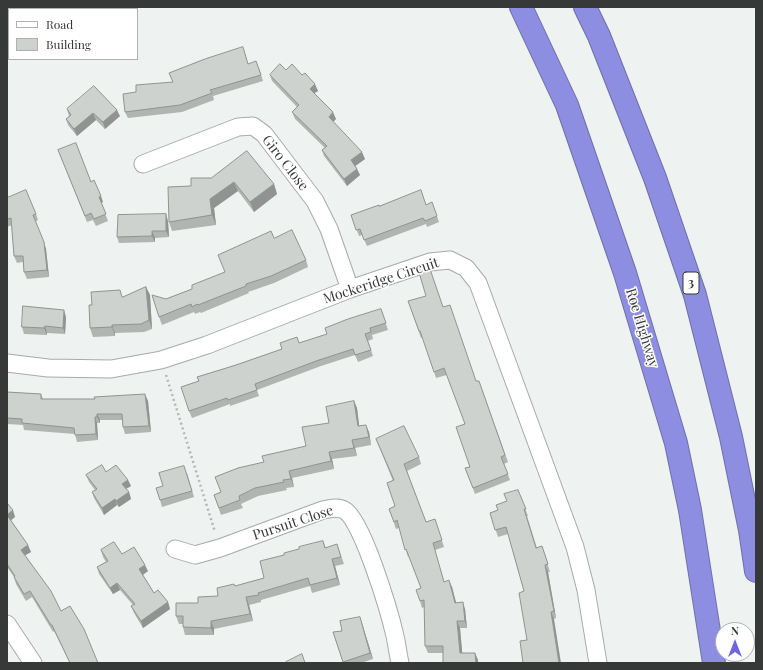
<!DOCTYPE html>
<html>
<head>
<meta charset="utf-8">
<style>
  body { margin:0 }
  #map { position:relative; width:763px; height:670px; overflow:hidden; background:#eef2f0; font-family:"Playfair Display",serif }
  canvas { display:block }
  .frame { position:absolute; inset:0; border:8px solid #373938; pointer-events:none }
  .legend { position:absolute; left:8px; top:8px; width:130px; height:52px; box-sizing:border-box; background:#fff; border:1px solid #afb0af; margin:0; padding:5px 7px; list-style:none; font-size:12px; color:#373938 }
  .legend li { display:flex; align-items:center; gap:8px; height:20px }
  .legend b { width:20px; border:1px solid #afb0af }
  .north { position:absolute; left:715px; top:622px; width:40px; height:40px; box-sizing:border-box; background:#fff; border:1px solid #afb0af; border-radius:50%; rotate:0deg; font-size:11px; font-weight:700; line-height:16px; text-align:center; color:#373938 }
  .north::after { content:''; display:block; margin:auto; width:14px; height:18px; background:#6e65df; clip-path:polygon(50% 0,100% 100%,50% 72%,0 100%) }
</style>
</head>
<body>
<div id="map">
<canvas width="763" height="670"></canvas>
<div class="frame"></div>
<ul class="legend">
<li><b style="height:5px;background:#fff"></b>Road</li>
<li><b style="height:11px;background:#cdd2cf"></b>Building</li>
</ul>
<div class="north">N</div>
</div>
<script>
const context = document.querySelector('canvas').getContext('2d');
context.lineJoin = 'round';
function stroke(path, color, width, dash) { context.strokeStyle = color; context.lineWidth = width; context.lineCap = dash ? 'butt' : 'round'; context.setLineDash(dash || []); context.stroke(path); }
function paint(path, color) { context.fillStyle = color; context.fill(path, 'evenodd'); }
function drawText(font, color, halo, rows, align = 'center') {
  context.font = font + ' "Playfair Display",serif'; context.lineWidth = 3; context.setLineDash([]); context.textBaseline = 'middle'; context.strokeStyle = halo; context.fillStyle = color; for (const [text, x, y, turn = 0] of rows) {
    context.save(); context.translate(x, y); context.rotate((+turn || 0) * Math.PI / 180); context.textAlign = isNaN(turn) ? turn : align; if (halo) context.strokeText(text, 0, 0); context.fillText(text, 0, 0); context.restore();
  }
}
const path = new Path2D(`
  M38,9L42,7
  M7,59L9,56
  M166,375L215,532`);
const street = new Path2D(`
  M143,164L238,127L253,126L264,134L315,201L329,229L350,289
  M7,363L48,368L111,369L161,360L207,345L350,289L430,262L450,260L466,268L478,283L575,547L586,590L598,663
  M175,549L195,555L220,548L323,510C330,509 337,506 344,510C362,518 390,614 395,636C397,645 398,654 400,663
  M7,624L33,663`);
const highway = new Path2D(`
  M521,7L567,105L625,273L676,443L690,510L714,663
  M585,7L599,36L655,178L695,295L731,437L750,530L756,571`);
const wall = new Path2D(`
  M245,54L248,64L259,68L263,81L213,96L214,100L182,112L128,118L125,112L136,92L173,82Z
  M286,70L318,91L314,93L336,119L333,122L365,159L355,166L357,169L360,175L347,186L324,156L322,150L325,148L295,119L292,112L297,107L272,81L270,75Z
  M67,109L120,116L105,129L96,120L77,136L68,125L66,119L69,116Z
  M58,150L91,182L103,202L101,203L108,221L96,226L93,220L87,222Z
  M191,178L274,184L277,194L254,212L238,191L214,208L216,225L172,231L169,222L191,186Z
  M7,198L36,214L38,220L35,222L46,249L49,277L27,279L24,272L23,262L17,263L14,256L12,225L7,227Z
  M432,202L439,222L427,227L426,224L367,246L362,235L359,236L351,215L379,206L426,205Z
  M168,221L169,237L155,238V242L119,243L117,237Z
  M274,238L306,260L308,267L274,283L248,292L249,293L201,313L200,312L195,314L194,312L162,325L159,317L166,299L192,289L225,272Z
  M146,287L150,295L152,329L144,332L115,333V336L93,337L90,328L92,305L123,297Z
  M408,301L443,307L476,381H479L508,462L504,464L510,480L475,494L465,468L470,467L465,424L447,375L436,378L423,337L421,338Z
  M381,309L388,330L372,335L373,339L368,341L373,356L358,362L355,355L321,366L257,390L259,396L230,406V404L192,418L189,411L199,382L197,377L236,365L299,343L327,334Z
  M66,317L65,334L47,333V335L24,334L22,327Z
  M7,392L41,394L43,399L148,401L151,432L125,434L123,427L122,420H100V423H97L98,440L77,442L75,434L24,430L23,425L7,424Z
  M354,401L357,408L359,426L369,432L371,445L355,448L357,456L332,459L334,469L292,478L294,487L286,488L287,490L258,496L241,504L243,508L221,515L214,495L220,492L264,462L306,446L329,423Z
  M376,439L419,457L421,464L407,471L426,522L435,519L444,547L435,550L444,581L452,587L456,603L465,609L467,628H460L462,653H475L478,660V663H443V653H428L425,646L424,607L422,608L420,601L421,588L409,556L408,557L399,528L396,529L389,509L395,506L393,481Z
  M106,472L128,480L131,486L126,489L129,492L131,499L119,507L117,505L104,515L94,498L92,492L95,490L89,482L86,475Z
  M187,473L194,497L162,507L160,500Z
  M518,490L528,516H527L537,548L542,546L550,572H548L556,618L554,619L527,640L524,591L508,534L498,537L490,513L498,510Z
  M7,503L15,517L11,520L31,552L25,555L61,611L98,663H70L54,631L53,632L32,597L26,601L16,584L14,577L7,567Z
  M323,541L326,548L337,544L344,564L335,566L340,585L312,593L310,586L261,600V602L249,605L253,621L214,629V635H185L183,627V624H179L176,616L198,603L218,596L235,586L264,578L284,555Z
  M101,550L122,554L148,571L143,575L154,593L168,602L170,609L143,628L134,613L131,606L133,605L120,590L113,594L99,574L97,567L106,562L103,557Z
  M360,617L373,659L361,663H343L333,632L342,631Z`);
const shadedWall = new Path2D(`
  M315,84L318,91L312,95L310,89Z
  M117,110L120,116L105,129L103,122Z
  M333,112L336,119L331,124L329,117Z
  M93,113L96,120L77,136L74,129Z
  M362,152L365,159L354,167L351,160Z
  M357,169L360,175L347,186L344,179Z
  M234,182L238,191L214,208L216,225L212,215L210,199Z
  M274,184L277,194L254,212L250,202Z
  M101,196L103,202L101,203L99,197Z
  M166,214L168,221L169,237L166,231Z
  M152,231L155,238V242L152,236Z
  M44,242L46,249L49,277L47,270Z
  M146,287L150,295L152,329L149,320Z
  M64,310L66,317L65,334L63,328Z
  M112,325L115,333V336L112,327Z
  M45,326L47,333V335L44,328Z
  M145,394L148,401L151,432L149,426Z
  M354,401L357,408L360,433L358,426Z
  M97,414L100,420V423L97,417Z
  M95,417L97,423L98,440L96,434Z
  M366,425L369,432L371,445Z
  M352,440L355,448L357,456L354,448Z
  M329,452L332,459L334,469L331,461Z
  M289,471L292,478L294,487L291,479Z
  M128,480L131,486L124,490L122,484Z
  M129,492L131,499L119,507L116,501Z
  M115,499L117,505L104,515L102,508Z
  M13,510L15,517L10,521L7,515Z
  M28,545L31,552L24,556L21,550Z
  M332,559L335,566L340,585L337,578Z
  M145,565L148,571L141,576L139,569Z
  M545,565L548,572L556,618L554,611Z
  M449,580L452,587L458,610L455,603Z
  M117,583L120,590L113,594L110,588Z
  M246,597L249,605L253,621L250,614Z
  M168,602L170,609L143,628L141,621Z
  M463,602L465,609L467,628L465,621Z
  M551,612L554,619L561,663H559Z
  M360,617L362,623L373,659L370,653Z
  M211,621L214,629V635L211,628Z
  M457,621L460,628L463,661L460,653Z
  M475,653L478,660V663H476Z`);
const building = new Path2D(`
  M243,47L248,64L256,61L261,75L210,90L212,93L180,105L125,112L123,94L136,92V85L173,82L169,73L205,59Z
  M280,64L286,70L292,64L302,75L305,73L315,84L310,89L333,112L329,117L362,152L351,160L357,169L344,179L322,150L327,146L292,112L299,105L270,75Z
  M94,86L117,110L103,122L93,113L74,129L66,119L71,115L67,109Z
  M76,143L91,182L94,180L101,196L99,197L106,214L94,219L91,213L85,216L58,150Z
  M247,151L274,184L250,202L234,182L210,199L212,215L169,222L168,187L191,186V178H211Z
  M26,190L36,214L33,215L44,242L47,270L24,272L23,256H14L11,218L7,219V198Z
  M421,190L426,205L432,202L437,216L425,221L423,218L364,240L360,229L356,230L351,215L379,205V206Z
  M166,214V231H152V236L117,237L118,215Z
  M292,230L306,260L271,276L246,284V286L198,305L197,304L192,307L191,304L159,317L152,295L166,299L192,289V285L225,272L218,255L271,231L274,238Z
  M429,266L443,307L450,305L476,381H479L505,455L501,457L508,474L473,488L465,468L470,467L456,427L465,424L444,368L434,372L420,331H419L408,301L426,296L418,269Z
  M146,287L149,320L141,324L112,325V327L90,328L89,305H92L91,292L120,290L122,297Z
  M23,306L64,310L63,328L45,326L44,328L22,327Z
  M381,309L386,323L370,328L371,332L365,334L371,350L355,355L353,349L319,360L255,384L257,390L228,400L227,398L189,411L181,387L199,381L197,377L236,365L282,349L280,343L297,337L299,343L327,334L325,328L348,319Z
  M7,392L41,394V399H95L94,397L145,394L149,426L123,427L122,414H97V417H95L96,434L75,435L74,428L22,423V419L7,418Z
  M354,401L358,426L366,425L369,437L352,440L354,448L329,452L331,461L289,471L291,479L283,480L284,482L255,488L239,496L240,500L219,508L214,495L221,492L215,477L238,468L264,462L262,456L306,446L302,427L329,423L326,407Z
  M404,426L419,457L404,464L426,522L435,519L442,540L433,543L444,582L449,580L455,603L463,602L465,621H457L460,653H475L476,663H443V646H425L424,600L420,601L416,590L421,588L406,549L405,550L397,520L394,522L389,509L395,506L387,483L394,480L376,439Z
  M102,465L106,472L116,465L128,480L122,484L129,492L116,501L115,499L102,508L92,492L97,489L86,475Z
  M184,466L192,491L160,500L156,488L163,486L159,473Z
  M518,490L526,509H524L536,548L542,546L548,564L545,565L554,611L551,612L559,663H523L520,641L527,640L519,593L524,591L506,527L495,530L490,513L498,510L496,505L507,501L504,494Z
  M7,503L13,510L7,515L28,545L21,550L51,591L61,611L70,606L84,629L98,663H70L52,625H51L30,591L24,594L14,577L15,576L7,564Z
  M323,541L325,548L337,544L341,557L332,559L337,578L310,585L308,578L258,593L259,595L246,597L250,614L211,621V628L183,627V616H176V603H198V597L218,596L217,588L234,584L235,586L264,578L260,561L284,555V553L299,549V547Z
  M114,542L122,554L134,547L145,565L139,569L154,593L158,590L168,602L141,621L131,606L135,604L117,583L110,588L97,567L108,561L101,550Z
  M360,617L370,653L343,662L333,632L342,631L340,621Z
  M302,654L305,663H287L286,662Z`);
const shields = [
  [691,283,16]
];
const shieldNames = [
  ["3",691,283]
];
const streetNames = [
  ["Giro Close",285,163,52],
  ["Mockeridge Circuit",381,281,-18],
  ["Roe Highway",642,328,73],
  ["Pursuit Close",293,523,-18]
];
stroke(street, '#a6aaa8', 19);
stroke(highway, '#6f70a6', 24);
stroke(path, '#b3b7b5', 2.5, [2, 3]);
stroke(street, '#fff', 17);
stroke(highway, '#8d8de1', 22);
paint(wall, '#b0b5b2');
paint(shadedWall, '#909391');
paint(building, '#cdd2cf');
stroke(building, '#909391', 1);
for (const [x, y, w] of shields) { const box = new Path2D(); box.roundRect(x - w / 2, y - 11, w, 22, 3); context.fillStyle = '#fff'; context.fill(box); stroke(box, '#373938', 1); }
drawText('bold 13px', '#373938', null, shieldNames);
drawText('14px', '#373938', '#fff', streetNames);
</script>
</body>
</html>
